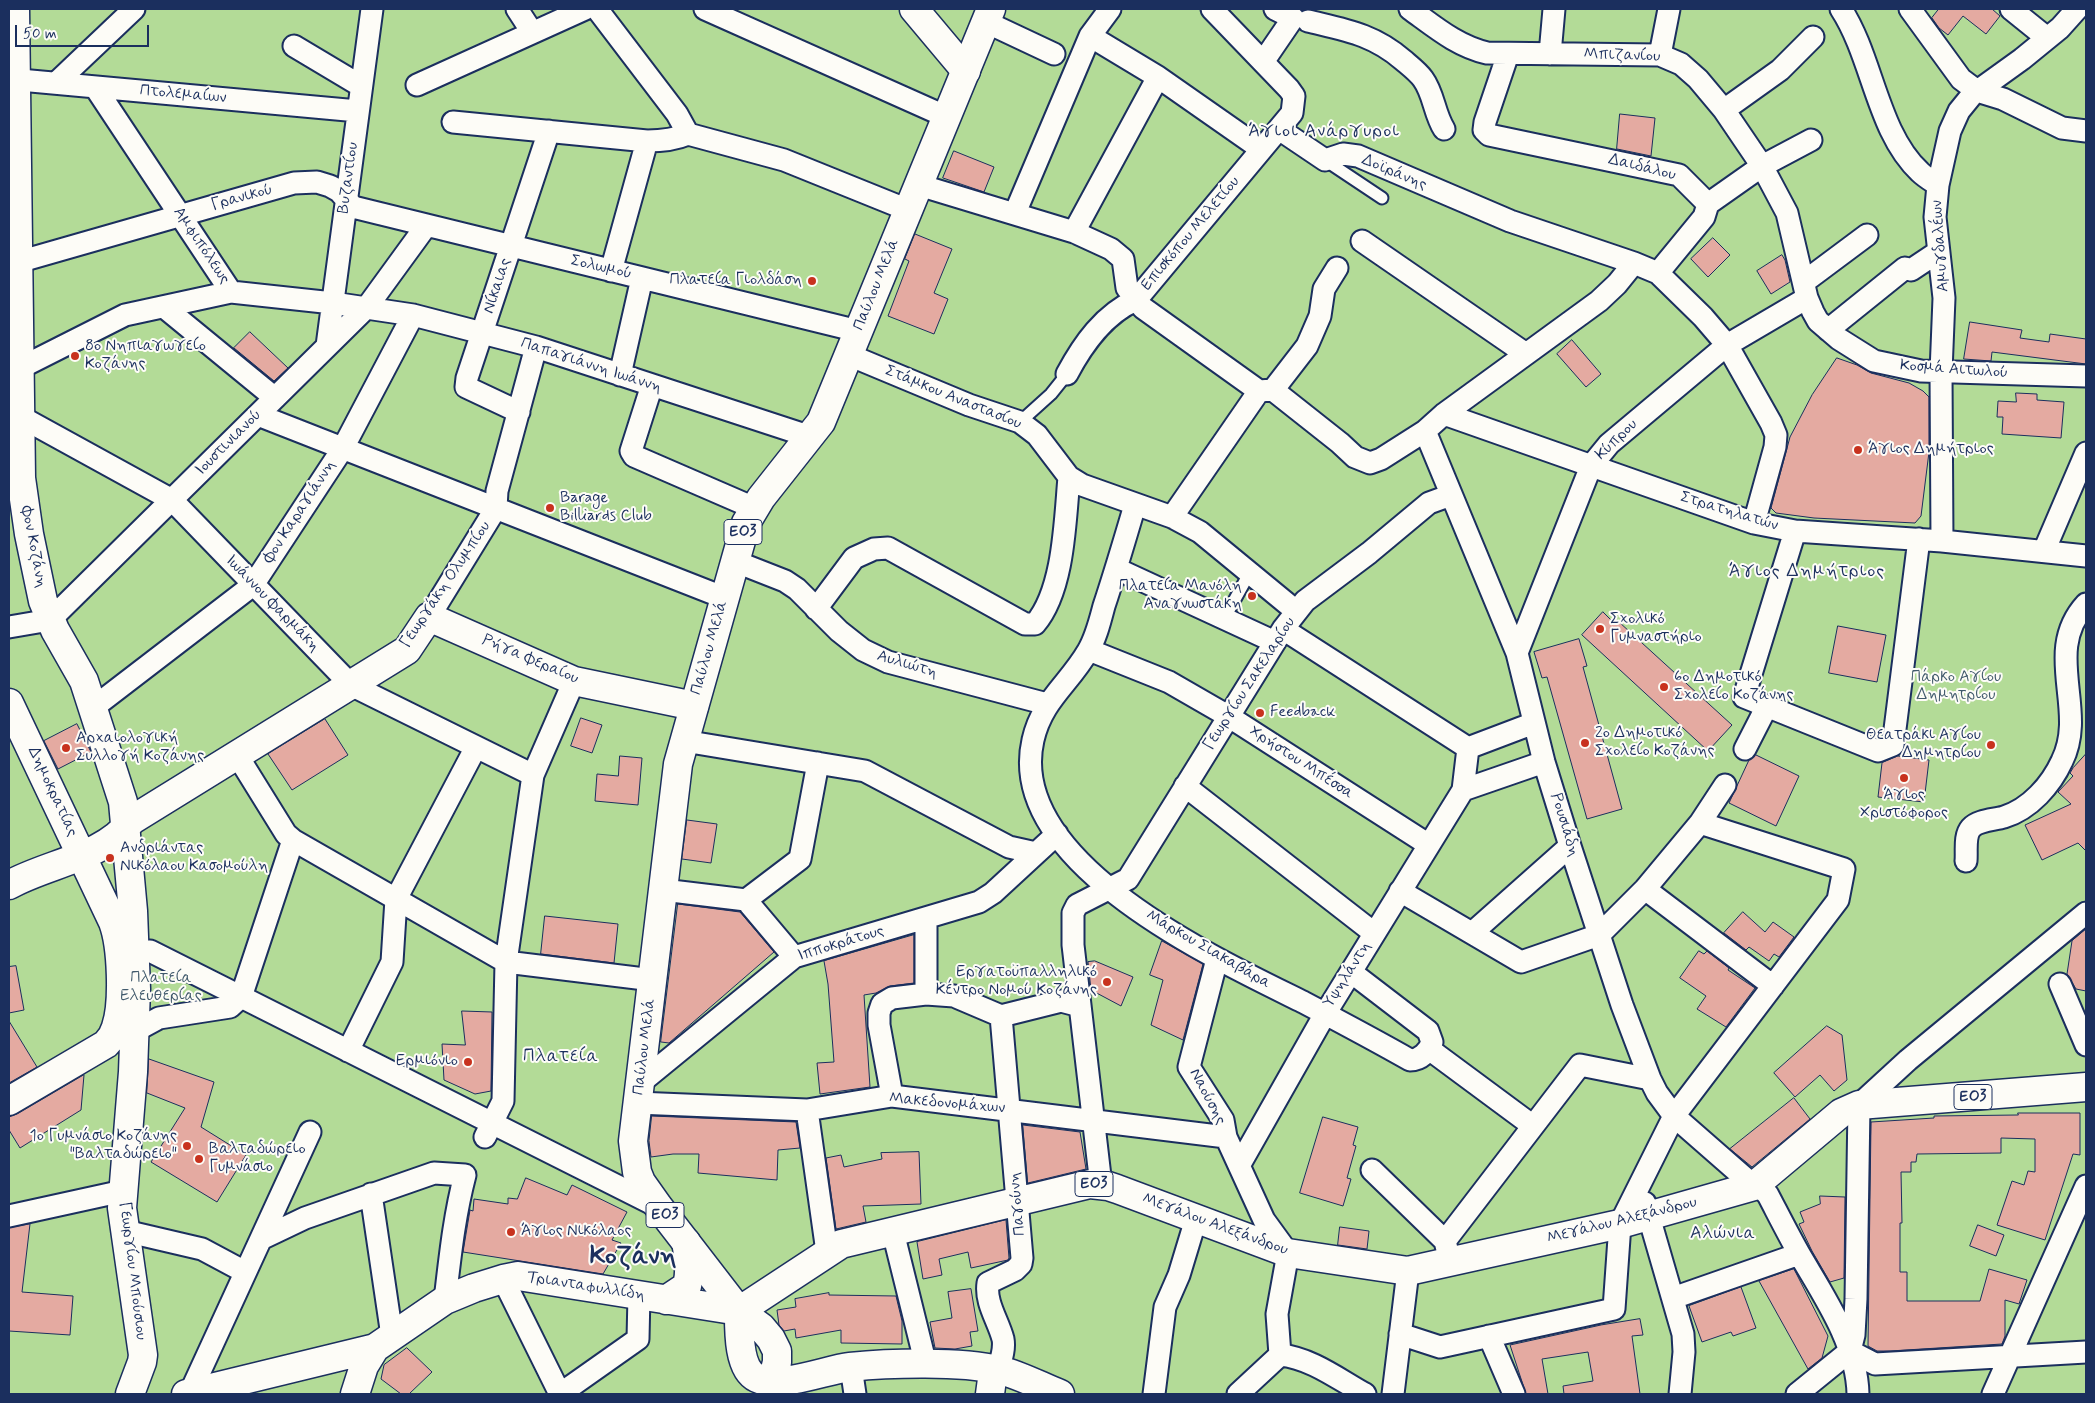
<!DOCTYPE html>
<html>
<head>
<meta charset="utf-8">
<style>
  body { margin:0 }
  #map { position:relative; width:2095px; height:1403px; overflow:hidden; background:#fdfcf7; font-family:Mynerve,sans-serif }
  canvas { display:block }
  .frame { position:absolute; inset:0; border:10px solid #1b2f5e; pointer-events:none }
  .scale { position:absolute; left:15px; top:25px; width:134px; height:22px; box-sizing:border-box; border:2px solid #1b2f5e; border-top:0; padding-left:6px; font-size:15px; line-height:18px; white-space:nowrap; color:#1b2f5e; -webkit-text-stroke:4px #fdfcf7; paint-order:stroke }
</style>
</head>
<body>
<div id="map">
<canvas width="2095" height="1403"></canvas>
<div class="frame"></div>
<div class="scale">50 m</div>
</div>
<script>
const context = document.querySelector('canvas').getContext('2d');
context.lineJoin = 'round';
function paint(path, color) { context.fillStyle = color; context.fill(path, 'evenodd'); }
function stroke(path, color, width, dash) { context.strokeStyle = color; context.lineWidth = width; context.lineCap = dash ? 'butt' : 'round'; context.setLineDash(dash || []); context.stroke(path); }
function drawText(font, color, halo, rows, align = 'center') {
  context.font = font + ' Mynerve,sans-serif'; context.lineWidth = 4; context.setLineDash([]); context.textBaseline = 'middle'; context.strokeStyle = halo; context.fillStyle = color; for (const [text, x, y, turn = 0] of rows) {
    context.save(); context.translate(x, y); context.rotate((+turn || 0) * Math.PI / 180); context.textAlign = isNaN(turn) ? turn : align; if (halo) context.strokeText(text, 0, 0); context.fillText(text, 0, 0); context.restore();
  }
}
const green = new Path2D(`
  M9,9H2086V1394H9Z`);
const building = new Path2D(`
  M1939,9H1992L2000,16L1986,34L1963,16L1948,35L1939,28L1932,18Z
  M1620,114L1655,118L1651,156L1617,149Z
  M954,151L994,167L984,192L943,178Z
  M915,234L952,249L934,293L948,299L934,334L888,316L909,261L905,259Z
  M1713,238L1730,255L1708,277L1691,259Z
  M1782,255L1785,260L1790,282L1771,294L1757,271Z
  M1970,322L2022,330L2020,338L2049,342L2050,334L2086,339V364L1992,352L1991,361L1964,359Z
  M250,332L288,368L274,381L234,348Z
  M1572,340L1601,374L1586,387L1557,354Z
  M1837,358L1857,365L1871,373L1909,383L1923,391L1929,397V452L1921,516L1915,523L1814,518L1776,513L1771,508L1790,437L1812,395Z
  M2016,393L2037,394V400L2064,402L2061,438L2002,434L2003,417H1997L1998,401L2016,402Z
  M1603,612L1616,625L1619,622L1732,725L1708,751L1582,635Z
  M1838,626L1886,635L1877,682L1829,673Z
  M1579,639L1587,666L1583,667L1622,809L1587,819L1547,677L1542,678L1534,652Z
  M581,718L602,725L592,753L571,746Z
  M325,719L348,755L292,790L268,754Z
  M77,724L91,752L58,769L44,741Z
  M2086,754V851L2078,843L2042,860L2025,825L2071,804L2058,792L2073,776L2070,773L2073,768Z
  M1756,755L1799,776L1776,826L1729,803L1749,760Z
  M620,756L642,758L638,805L595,801L597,774L618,776Z
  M1898,756L1929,760L1924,802L1878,797L1882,763Z
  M687,820L717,824L711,863L682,859Z
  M678,904L740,912L774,952L669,1043L661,1042Z
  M1743,912L1765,932L1773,922L1794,937L1779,957L1774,954L1769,961L1749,947L1746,950L1724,933Z
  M545,916L618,924L614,963L541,954Z
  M2086,929V991L2076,989L2067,974L2072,941Z
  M914,935V983L890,986L876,993L864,995L870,1087L820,1094L817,1063L834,1062L828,984L824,961Z
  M1162,941L1203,964L1183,1040L1151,1025L1163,980L1150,975Z
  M1699,951L1704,954L1707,951L1729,968L1728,970L1755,988L1726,1027L1697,1009L1706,996L1680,978Z
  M1095,961L1133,977L1121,1006L1091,990L1088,962Z
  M16,966L24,1010L9,1013V967Z
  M462,1011L492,1012L491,1091L475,1094L444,1080L442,1044L465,1045Z
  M9,1021L37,1067L9,1083Z
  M1827,1026L1842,1035L1847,1080L1834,1091L1820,1075L1795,1097L1774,1073Z
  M149,1059L214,1082L201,1127L246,1155L217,1202L151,1162L185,1108L147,1093Z
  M84,1075L81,1110L20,1148L9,1130V1117L17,1114Z
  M1794,1098L1810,1119L1752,1167L1730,1149Z
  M2018,1113H2080V1155L2073,1154L2045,1240L1997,1225L2012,1181L2024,1185L2028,1171L2035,1172V1139L2001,1138V1153L1917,1154L1916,1162H1911V1172H1901L1902,1223H1900V1272H1907V1301H1980L1989,1269L2027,1280L2019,1304L2005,1300V1336L2002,1344L1890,1351H1877L1868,1346L1871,1122L1934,1118V1116L2018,1115Z
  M652,1116L796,1122L800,1148L778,1150L777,1180L698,1173L699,1154H673L651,1157L649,1141Z
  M1323,1117L1358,1127L1353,1145L1356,1146L1347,1178L1351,1179L1343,1206L1300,1193Z
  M1023,1125L1080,1132L1086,1169L1028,1183Z
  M919,1152L921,1204L863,1206L866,1222L836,1229L826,1158L841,1155L844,1167L882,1159L881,1153Z
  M526,1178L567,1195L572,1185L627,1212L612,1240L621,1243L603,1274L463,1252L470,1210L473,1211L474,1199L508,1204V1198L517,1199Z
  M1820,1196L1845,1197L1844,1278L1830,1282L1812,1251L1799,1224L1804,1222L1800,1212L1820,1204Z
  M1006,1220L1009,1258L1008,1260L971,1268L968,1252L939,1259L942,1275L923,1279L917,1242Z
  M30,1224L22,1292L73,1296L70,1335L9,1331V1228Z
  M1978,1225L2004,1235L1996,1256L1970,1246Z
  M1340,1227L1369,1231L1367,1249L1338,1245Z
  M1794,1269L1828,1336L1822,1358L1808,1369L1759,1281Z
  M1741,1287L1756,1328L1733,1336L1731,1332L1702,1342L1689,1306Z
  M971,1289L978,1331L970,1332L972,1346L955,1349L935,1348L930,1322L952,1318L948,1292Z
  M829,1293V1295L896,1296L902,1321V1344L841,1343V1330L796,1338L795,1329L784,1331L779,1325L777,1310L796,1307L795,1299Z
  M1640,1319L1643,1335L1632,1336L1640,1394H1564L1563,1386L1593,1381L1588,1352L1542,1359L1548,1394H1526L1510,1345L1601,1325Z
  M407,1348L432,1372L409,1394H401L381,1379L384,1365Z`);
const lane = new Path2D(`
  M1325,160L1382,198
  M1020,422L1051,394L1067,374
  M1224,619L1250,572`);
const street = new Path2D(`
  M517,9L532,32
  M597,9L677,114L688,134
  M705,9L947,117
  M1410,9C1435,27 1457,46 1487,53L1660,55L1681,64L1698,79L1724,110L1762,166L1787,213L1807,298L1813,312L1818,321L1839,339L1874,361L1921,371L2086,376
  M1841,9C1873,58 1877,132 1920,172C1925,177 1932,181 1938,185
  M1910,9L1961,79L1977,91L2003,99L2062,128L2086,131
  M2011,9L2047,38
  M1308,21C1345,30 1373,34 1403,60C1410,66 1418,72 1423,79C1434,94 1434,113 1444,129
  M986,22L1054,54
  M1090,36L1158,77L1261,149
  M294,46L361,86
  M1508,54L1485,122L1484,130L1489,135L1679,175L1708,204L1704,217L1658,273
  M1550,54L1554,9
  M1660,55L1669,9
  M1263,62L1293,18L1275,9
  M9,79L358,111
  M56,83L134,9
  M417,85L585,9
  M95,87L231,292
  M1724,110L1780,70L1813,37
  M453,122L647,141C662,141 674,140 688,134
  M1279,129L1325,160L1343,154L1358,156L1510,221L1634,263L1658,273L1703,317L1727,345L1771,423L1776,435L1775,447L1754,523
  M688,134L784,160L908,210
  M919,185L1074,232L1111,249L1123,259L1127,288L1143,308L1259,391L1273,390L1340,443L1355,457L1370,463L1381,459L1425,431L1444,414L1599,301L1617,284L1634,263
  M1708,204L1762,166L1811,140
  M1015,213L1090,36L1110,9
  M1074,232L1158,77
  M1362,241L1526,354
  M18,262L294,183L317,182L330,186L339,191L353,207L858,331
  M611,271L647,141
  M1804,282L1867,235
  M164,307L275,398
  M1828,330L1905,268L1911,270L1938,252
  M327,346L372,9
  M849,355L969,405L1020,422L1037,435L1069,477L1082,485L1172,517L1200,532L1296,611
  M20,368L125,315L231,292L333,303L413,315L536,347L811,437
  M1067,374C1083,344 1104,314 1136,300L1292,113L1294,96L1289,89L1212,9
  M620,375L642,278
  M652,385L631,451L634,456L754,508
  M1273,390L1307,346L1320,316L1324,289L1337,268
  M519,412L466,387L467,378L549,131
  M1444,414L1754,523L1795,531L1942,541L2086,556
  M258,415L725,598
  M21,417L172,500L351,685L533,775
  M1425,431L1517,653L1544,762L1570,846L1622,1005L1650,1079L1657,1093L1674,1116L1754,1186L1761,1187L1768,1195C1779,1216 1789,1236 1801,1257C1825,1298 1857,1345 1858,1394
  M1135,505C1125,539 1115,573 1104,606C1100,621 1096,638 1088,651C1069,684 1042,700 1033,740C1005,862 1216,959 1303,1002C1339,1021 1375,1040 1410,1060C1421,1060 1429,1051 1432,1042L1428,1031L1351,972
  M1172,517L1259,391
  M1795,531L1744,697L1878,751L1893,745L1919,539
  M1942,541L1941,372L1944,298L1935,217L1938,185L1950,131L1959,111L1972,95L2022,59L2060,28L2077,9
  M2044,551L2086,453
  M734,561L785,581L797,589L839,631L863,650L888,662L1047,704
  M1117,569L1275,642
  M816,609L854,558L874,549L888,548L1025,624H1035C1064,590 1065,521 1069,477
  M429,617L496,508L497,491L536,347
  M9,627L50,620L367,307L426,226
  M1283,629L1468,748
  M1089,650L1169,682L1228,716L1429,845
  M1517,653L1591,466L1609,444L1727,345L1807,298
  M94,707L253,585L343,448L413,315
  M684,741L865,771L1009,847L1036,853
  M1745,749L1767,706
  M237,755L286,834L293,840L506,962L653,980
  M1185,786L1374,933
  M1463,790L1544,762
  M1966,861C1967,851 1964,836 1971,828C1978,820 1994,820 2004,817C2030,809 2051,785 2062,761C2088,709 2042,652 2086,604
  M1645,889L1773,986
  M663,890L746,900L794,957
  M1400,891L1521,962L1599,935L1645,889L1700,823L1725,785
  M746,900L800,859L818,763
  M1472,933L1570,846
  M135,952L150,951L657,1206
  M1217,959L1189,1067L1223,1120L1226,1137L1264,1220L1288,1253L1277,1314L1280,1355L1238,1394
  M2060,984L2086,1045
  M926,994V918
  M135,1031L159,1018L230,1007L241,997L293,840
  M1429,1049L1533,1126
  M348,1051L392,962L396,899L476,747
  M640,1083L794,957L979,902L993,893L1057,834
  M892,1096L879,1025V1013L882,1004L892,998L926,994L954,996L1001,1016L1061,1001L1080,1006
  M637,1103L807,1110L892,1096L1226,1137
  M807,1110L827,1252
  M485,1137L503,1101L506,962L533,775L574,681
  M1240,1164L1325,1014L1463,790L1468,748L1534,723
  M1372,1170L1445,1241
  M1101,1185L1073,945V913L1077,905L1128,879L1283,629L1305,601L1369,553L1429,503L1451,495
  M371,1194L392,1336
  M1645,1203L1683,1334L1684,1352L1680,1394
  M9,1216L123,1191
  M125,1231L202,1249L245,1272
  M893,1232L926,1365
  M261,1239L305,1218L434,1173L465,1175C454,1217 450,1258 445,1300
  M1450,1262L1445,1241L1580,1065L1650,1079
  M503,1279L560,1394
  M1673,1298L1799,1254
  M1400,1334L1440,1347L1614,1309L1620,1224L1674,1116L1838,900L1844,869L1700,823
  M1489,1336L1514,1394
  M1850,1351L1854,1335L1856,1299L1859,1105L1908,1060L2086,913
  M1850,1351L1875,1364L2086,1352
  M1280,1355C1311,1358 1338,1379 1365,1394
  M851,1367L855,1394
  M998,1370C1001,1360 1005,1349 1003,1339C998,1320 985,1303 988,1283L1015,1270L1021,1264L1022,1258L1001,1016
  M190,1393L310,1132
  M560,1394L638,1339L639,1295
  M1154,1394L1165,1307L1179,1275L1196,1219
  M1393,1394L1408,1271
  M1797,1394L1850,1351
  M1993,1394L2086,1186`);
const secondary = new Path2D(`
  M15,9L21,478L29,534L43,601L55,630L84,681L123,802L133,911L136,989L133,1072L122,1208L143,1355L142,1362L130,1394
  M914,9L966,71
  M9,703L113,922C122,946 124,1003 116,1027C114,1034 111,1039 106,1044L9,1101
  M9,885C48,863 104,858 132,820L407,650L429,617L574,681L694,706
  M666,1300L687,1286C691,1270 689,1258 686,1242
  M186,1394L375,1348L445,1300L474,1288L503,1279L518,1276L739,1311
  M355,1394L364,1366L375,1348
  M990,1394L992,1379L998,1370`);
const primary = new Path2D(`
  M739,1311L841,1244L1090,1184L1108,1186L1117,1189L1288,1253L1408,1271L1620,1224L1754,1186L1841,1113L1859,1105L2086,1087
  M739,1311C739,1329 738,1369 757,1378C780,1389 825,1370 850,1367C890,1363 961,1361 999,1370C1020,1375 1040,1386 1060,1394
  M767,1381L774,1374L777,1362V1351L771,1339L761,1327L739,1311L658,1206L641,1182L637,1172L633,1141L678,764L746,523L761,498L821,422L991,9`);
const markers = [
  [812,281,5,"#c8321e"],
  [75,356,5,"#c8321e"],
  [1858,450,5,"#c8321e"],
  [550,508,5,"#c8321e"],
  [1252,596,5,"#c8321e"],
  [1600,629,5,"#c8321e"],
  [1664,687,5,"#c8321e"],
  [1260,713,5,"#c8321e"],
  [1585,743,5,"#c8321e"],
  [1991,745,5,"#c8321e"],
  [66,748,5,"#c8321e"],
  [1904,778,5,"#c8321e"],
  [110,858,5,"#c8321e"],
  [1107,982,5,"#c8321e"],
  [468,1062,5,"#c8321e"],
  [187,1146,5,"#c8321e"],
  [199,1159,5,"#c8321e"],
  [511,1232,5,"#c8321e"]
];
const shields = [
  [743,532,38],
  [1973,1097,38],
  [1094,1184,38],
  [665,1215,38]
];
const shieldNames = [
  ["ΕΟ3",743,532],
  ["ΕΟ3",1973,1097],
  ["ΕΟ3",1094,1184],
  ["ΕΟ3",665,1215]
];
const streetNames = [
  ["Μπιζανίου",1622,56,2],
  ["Πτολεμαίων",183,95,5],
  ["Δαιδάλου",1642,168,14],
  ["Δοϊράνης",1394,173,23],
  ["Βυζαντίου",349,178,-82],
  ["Γρανικού",242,198,-15],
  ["Επισκόπου Μελετίου",1191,234,-50],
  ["Αμφιπόλεως",201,246,56],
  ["Αμυγδαλέων",1941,246,-94],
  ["Σολωμού",601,268,13],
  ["Παύλου Μελά",877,285,-68],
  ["Νίκαιας",498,286,-72],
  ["Παπαγιάννη Ιωάννη",591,366,18],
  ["Κοσμά Αιτωλού",1954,370,4],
  ["Στάμκου Αναστασίου",953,398,22],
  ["Κύπρου",1617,440,-44],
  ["Ιουστινιανού",229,443,-45],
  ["Φον Καραγιάννη",300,512,-57],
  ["Στρατηλατών",1729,512,17],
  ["Φον Κοζάνη",33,547,79],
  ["Γεωργάκη Ολυμπίου",446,585,-56],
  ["Ιωάννου Φαρμάκη",272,604,46],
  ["Παύλου Μελά",710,648,-74],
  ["Ρήγα Φεραίου",530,660,23],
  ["Αυλιώτη",907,665,17],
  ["Γεωργίου Σακελαρίου",1250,684,-57],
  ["Χρήστου Μπέσσα",1301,763,33],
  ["Δημοκρατίας",52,792,65],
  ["Ρουσιάδη",1564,825,73],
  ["Ιπποκράτους",841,944,-17],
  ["Μάρκου Σιακαβάρα",1208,950,30],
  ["Υψηλάντη",1348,975,-58],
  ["Παύλου Μελά",645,1047,-83],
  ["Ναούσης",1207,1097,62],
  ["Μακεδονομάχων",947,1104,5],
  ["Παγούνη",1018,1204,-95],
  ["Μεγάλου Αλεξάνδρου",1622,1221,-14],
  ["Μεγάλου Αλεξάνδρου",1215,1225,20],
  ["Γεωργίου Μπούσιου",132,1271,83],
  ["Τριανταφυλλίδη",586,1287,9]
];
const poiNames = [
  ["Πλατεία Γιολδάση",802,281,"right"],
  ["8ο Νηπιαγωγείο",85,347],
  ["Κοζάνης",85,365],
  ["Άγιος Δημήτριος",1868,450],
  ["Barage",560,499],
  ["Billiards Club",560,517],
  ["Πλατεία Μανόλη",1242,587,"right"],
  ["Αναγνωστάκη",1242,605,"right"],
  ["Σχολικό",1610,620],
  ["Γυμναστήριο",1610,638],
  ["6ο Δημοτικό",1674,678],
  ["Σχολείο Κοζάνης",1674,696],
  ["Feedback",1270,713],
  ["2ο Δημοτικό",1595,734],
  ["Σχολείο Κοζάνης",1595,752],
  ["Θεατράκι Αγίου",1981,736,"right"],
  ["Δημητρίου",1981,754,"right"],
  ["Αρχαιολογική",76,739],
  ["Συλλογή Κοζάνης",76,757],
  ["Άγιος",1904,796,"center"],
  ["Χριστόφορος",1904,814,"center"],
  ["Ανδριάντας",120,849],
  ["Νικόλαου Κασομούλη",120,867],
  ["Εργατοϋπαλληλικό",1097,973,"right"],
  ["Κέντρο Νομού Κοζάνης",1097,991,"right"],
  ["Ερμιόνιο",458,1062,"right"],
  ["1ο Γυμνάσιο Κοζάνης",177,1137,"right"],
  ["\"Βαλταδώρειο\"",177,1155,"right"],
  ["Βαλταδώρειο",209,1150],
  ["Γυμνάσιο",209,1168],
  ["Άγιος Νικόλαος",521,1232]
];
const parkNames = [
  ["Πάρκο Αγίου",1956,678],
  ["Δημητρίου",1956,696],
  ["Πλατεία",161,979],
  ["Ελευθερίας",161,997]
];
const neighbourhoodNames = [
  ["Άγιοι Ανάργυροι",1324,132],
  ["Άγιος Δημήτριος",1807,572],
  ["Πλατεία",561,1057],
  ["Αλώνια",1723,1234]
];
const townNames = [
  ["Κοζάνη",633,1258]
];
paint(green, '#b3db97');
paint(building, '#e4aaa1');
stroke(building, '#1b2f5e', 1);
stroke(lane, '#1b2f5e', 15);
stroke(street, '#1b2f5e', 25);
stroke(secondary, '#1b2f5e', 31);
stroke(primary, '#1b2f5e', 31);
stroke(lane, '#fdfcf7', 11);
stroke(street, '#fdfcf7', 21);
stroke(secondary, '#fdfcf7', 28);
stroke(primary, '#fdfcf7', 28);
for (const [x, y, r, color] of markers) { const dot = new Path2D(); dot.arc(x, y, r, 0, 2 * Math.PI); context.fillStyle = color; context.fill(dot); stroke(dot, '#fdfcf7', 2); }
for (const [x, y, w] of shields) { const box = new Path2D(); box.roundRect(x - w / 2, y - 12.5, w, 25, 4); context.fillStyle = '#fdfcf7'; context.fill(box); stroke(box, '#1b2f5e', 1); }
drawText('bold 15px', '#1b2f5e', null, shieldNames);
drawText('16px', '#1b2f5e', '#fdfcf7', streetNames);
drawText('16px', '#1b2f5e', '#fdfcf7', poiNames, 'left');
drawText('16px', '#415a6c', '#fdfcf7', parkNames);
context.letterSpacing = '1px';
drawText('18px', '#1b2f5e', '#fdfcf7', neighbourhoodNames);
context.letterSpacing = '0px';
drawText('bold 26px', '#1b2f5e', '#fdfcf7', townNames);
</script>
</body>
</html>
